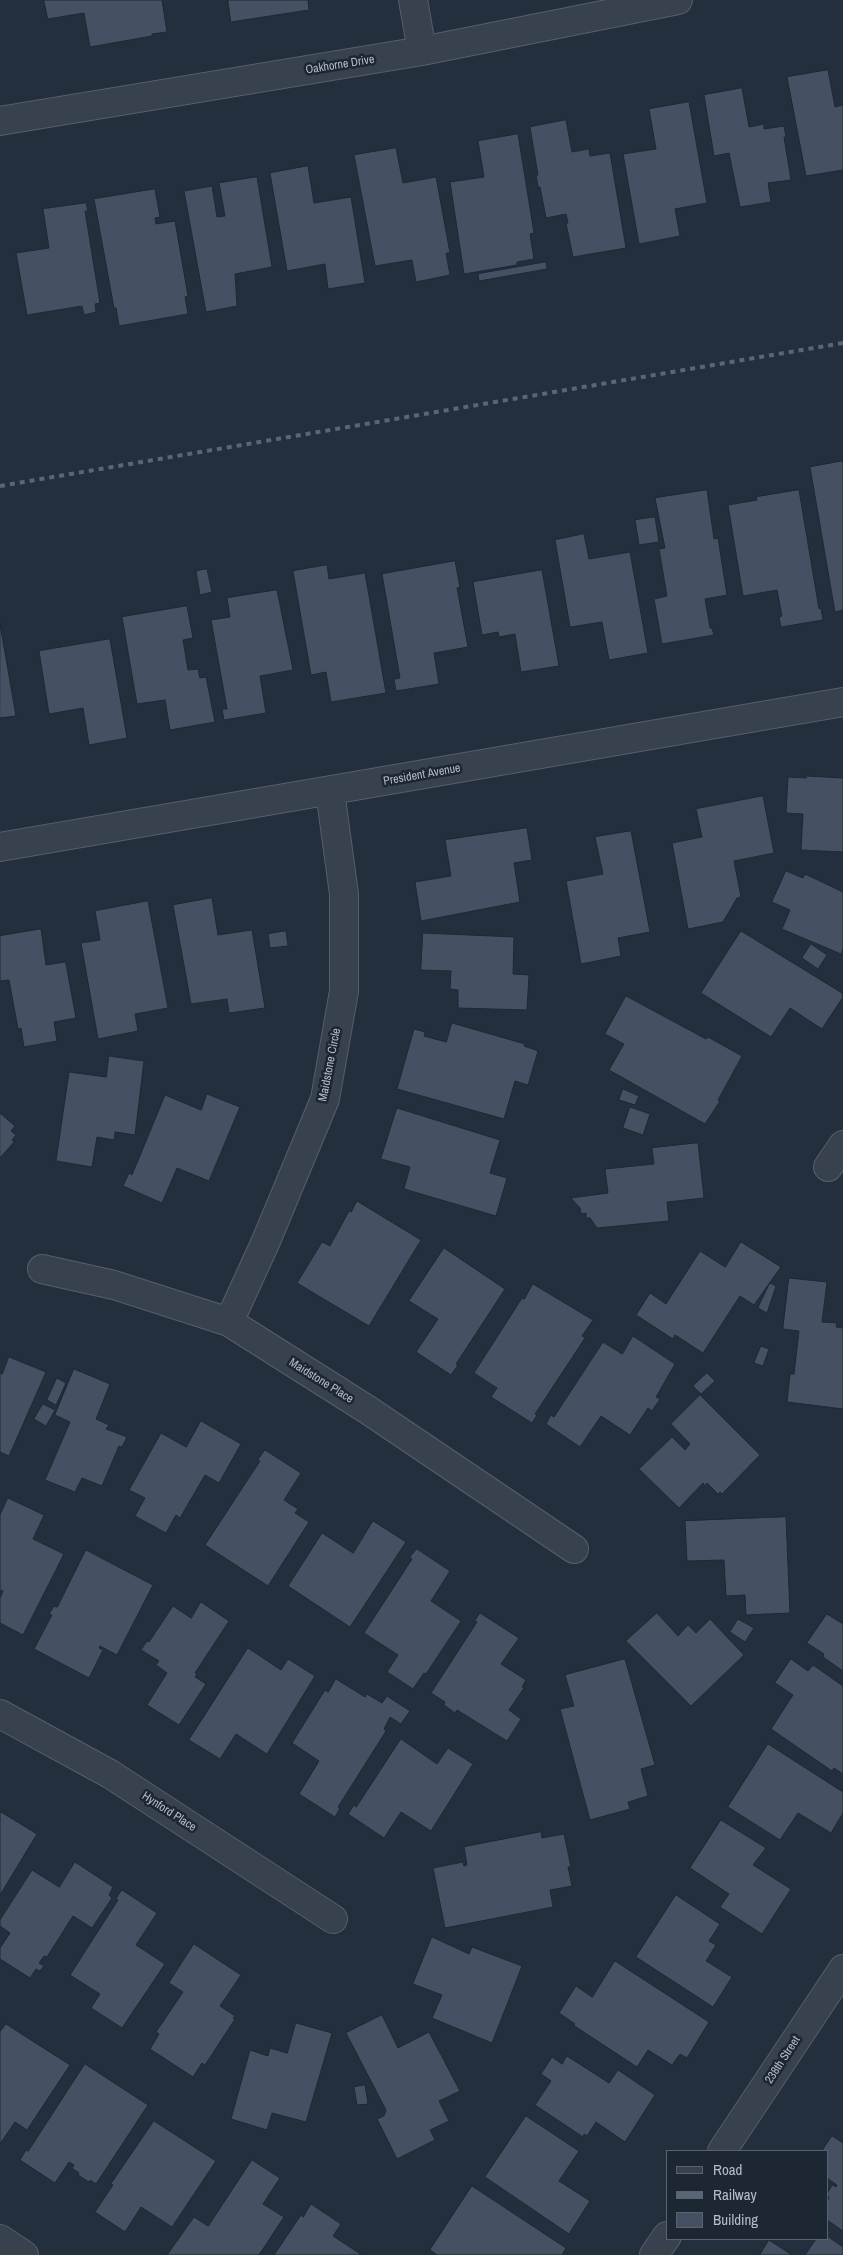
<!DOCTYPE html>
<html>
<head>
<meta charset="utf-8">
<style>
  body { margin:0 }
  #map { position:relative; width:843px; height:2255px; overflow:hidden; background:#242f3e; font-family:"Archivo Narrow",sans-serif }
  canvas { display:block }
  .legend { position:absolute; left:666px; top:2150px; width:162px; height:90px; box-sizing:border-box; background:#1d2633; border:1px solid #59626f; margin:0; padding:6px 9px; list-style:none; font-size:15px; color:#b4bcc9 }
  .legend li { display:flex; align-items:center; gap:10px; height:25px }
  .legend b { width:25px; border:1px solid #59626f }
</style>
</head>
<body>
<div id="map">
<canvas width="843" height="2255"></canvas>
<ul class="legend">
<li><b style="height:6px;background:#38414e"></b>Road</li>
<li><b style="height:6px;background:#5a6575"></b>Railway</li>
<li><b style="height:14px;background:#455162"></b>Building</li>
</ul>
</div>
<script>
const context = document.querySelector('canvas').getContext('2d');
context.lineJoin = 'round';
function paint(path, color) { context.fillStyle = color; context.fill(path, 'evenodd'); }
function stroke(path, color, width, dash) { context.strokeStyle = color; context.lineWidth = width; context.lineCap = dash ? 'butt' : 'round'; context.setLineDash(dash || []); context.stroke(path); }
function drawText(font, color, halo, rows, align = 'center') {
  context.font = font + ' "Archivo Narrow",sans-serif'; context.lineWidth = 5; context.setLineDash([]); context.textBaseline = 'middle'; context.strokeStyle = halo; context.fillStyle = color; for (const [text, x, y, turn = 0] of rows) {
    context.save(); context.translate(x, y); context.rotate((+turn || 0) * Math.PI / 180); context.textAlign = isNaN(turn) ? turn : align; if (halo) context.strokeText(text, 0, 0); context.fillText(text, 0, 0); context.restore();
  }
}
const building = new Path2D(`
  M44,0H162L167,32L152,34V36L90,47L84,13L48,19Z
  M228,0H308L309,10L231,22Z
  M828,70L835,107L843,105V170L806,176L787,77Z
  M742,88L749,127L764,124V129L784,126L786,137H784L791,180L768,183L771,202L740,207L729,153L714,156L704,95Z
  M689,102L707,203L675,209L680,236L639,244L623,154L656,149L649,109Z
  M566,120L572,152L589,149L590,156L610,153L626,248L573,257L566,223H568L566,214L546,218L540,187H538L536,175H538L530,127Z
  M518,134L534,233L530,234L534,259L517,262V265L464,274L450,182L484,177L478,141Z
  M396,148L403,183L436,177L450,253H446L450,275L416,282L412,260L375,266L354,155Z
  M308,166L314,203L351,197L365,283L328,289L325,264L287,271L270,173Z
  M257,177L272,267L235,274L237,306L206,312L184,191L212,186L217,217L225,216L219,183Z
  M155,189L160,217L155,218L156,224L175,221L188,296L185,297L188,314L119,326L116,308H114L94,199Z
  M86,203L88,211H85L100,303L95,304L96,312L84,315L82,306L27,315L16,253L49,248L43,209Z
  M546,262L547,269L479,281L478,274Z
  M843,461V610L835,612L810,467Z
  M707,490L714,539L718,538L727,595L705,599L710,628H712L714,635L662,644L654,599L667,596L659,549L665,548L655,498Z
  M799,490L819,609L821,608L823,620L781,627L779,617L782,616L777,590L743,596L728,505L757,500L756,497Z
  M655,517L659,542L639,545L635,520Z
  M584,534L589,559L630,552L648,653L609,660L602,622L570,627L555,540Z
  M455,561L460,587L457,588L468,647L434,653L439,684L396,691L394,679L400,678L382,574Z
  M327,565L329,579L365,573L386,693L331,702L326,672L311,675L293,571Z
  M207,569L212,592L200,595L196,571Z
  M542,570L559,666L521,672L515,634L499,637L498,632L482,635L473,582Z
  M277,590L293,670L260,676L266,713L224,720L222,709H227L211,620L230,617L227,598Z
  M187,606L193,638L183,640L188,670L198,669L200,678L206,677L215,722L170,730L165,700L137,704L122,617Z
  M0,624L16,716L0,718Z
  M110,639L127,738L89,745L83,708L49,714L39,651Z
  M806,776L843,778V852L801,850L803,814L786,813L788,777L806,778Z
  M763,796L774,853L734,861L741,897L737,898L723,922L688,929L672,843L702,837L696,809Z
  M527,828L532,860L514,863L520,902L421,921L415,882L451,876L445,840Z
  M631,831L650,932L618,938L621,956L581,964L566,881L603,874L595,837Z
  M786,871L803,878L805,874L843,892V949L841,954L782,929L790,910L772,902Z
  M212,898L218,935L252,930L265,1008L229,1013L227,999L191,1004L173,905Z
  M148,901L168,1008L135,1014L138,1031L98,1039L81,943L100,940L95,911Z
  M41,929L46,965L65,962L66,964L76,1018L54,1022L57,1041L24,1047L21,1028L18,1029L9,980L0,981V936Z
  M286,931L288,946L270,948L268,934Z
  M741,931L842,993L843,997L822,1029L790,1008L771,1037L701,993Z
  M423,933L514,937L513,974L529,975L527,1010L458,1008V990L450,989L451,971L421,970Z
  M811,944L827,955L818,969L802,958Z
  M626,996L706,1039L708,1037L742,1056L718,1100L720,1101L705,1124L609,1070L624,1044L605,1034Z
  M452,1023L525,1044L524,1046L538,1051L528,1085L515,1081L504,1119L397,1089L414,1029L425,1032L424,1036L446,1042Z
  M109,1056L144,1061L135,1135L115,1132L114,1140L97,1137L92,1167L56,1161L69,1072L106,1077Z
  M623,1089L639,1096L635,1105L619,1100Z
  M207,1094L240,1107L209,1181L177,1168L162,1203L123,1186L129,1173L132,1175L165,1095L201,1110Z
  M630,1107L650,1114L643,1135L623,1128Z
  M397,1108L500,1140L490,1173L507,1178L496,1216L404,1189L410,1167L381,1159Z
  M0,1113L15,1126L11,1131L16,1135L12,1140L14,1142L0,1158Z
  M698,1143L704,1198L667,1202L669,1221L597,1228L590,1218H586V1213L581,1214L580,1208L571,1198L608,1193L605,1169L654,1164L652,1148Z
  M357,1201L421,1240L369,1326L297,1283L322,1242L330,1246L349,1211L351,1212Z
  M741,1242L781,1267L754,1305L740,1296L703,1353L675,1335L673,1339L636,1315L650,1293L666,1304L700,1251L725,1267Z
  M444,1248L505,1289L456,1364L458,1365L451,1375L416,1352L438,1319L409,1301Z
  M789,1278L827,1282L822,1322L837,1323L836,1327L843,1328V1409L787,1402L790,1374H794L799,1331L783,1329Z
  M770,1283L776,1286L767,1313L758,1308Z
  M533,1284L593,1320L582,1336L585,1338L535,1414L537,1415L532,1423L491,1397L497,1388L474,1373L522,1298L524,1299Z
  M633,1336L675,1364L656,1397L660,1399L652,1411L648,1408L630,1435L601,1416L580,1447L546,1424L551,1415L554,1417L603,1342L622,1354Z
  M761,1346L769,1349L763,1366L754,1363Z
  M9,1357L46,1372L9,1456L0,1452V1373L2,1374Z
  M74,1369L110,1384L96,1419L109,1425L106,1429L127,1437L122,1447L119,1446L102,1486L82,1478L75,1492L45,1480L70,1422L55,1415Z
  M707,1373L715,1381L701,1394L693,1386Z
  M57,1378L66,1383L56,1405L47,1400Z
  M700,1395L760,1455L722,1494L720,1492L718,1494L707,1483L705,1486L703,1483L679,1508L639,1469L672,1437L685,1450L690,1444L671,1424Z
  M43,1404L55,1410L46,1426L34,1419Z
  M201,1421L241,1444L219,1483L205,1475L180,1518L176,1515L166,1533L135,1516L145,1498L129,1490L161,1433L186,1447Z
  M265,1450L301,1473L284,1500L298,1509L295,1513L309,1522L268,1586L205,1545L260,1461L258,1460Z
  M8,1498L44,1515L33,1539L64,1554L23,1635L0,1623V1598L3,1591L0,1590V1515Z
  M786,1517L790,1613L746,1615L745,1595L726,1596L724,1560L687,1561L685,1521Z
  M373,1521L406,1542L350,1627L288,1586L322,1533L353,1553Z
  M417,1549L450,1571L431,1601L461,1621L426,1674L424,1673L413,1689L387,1672L398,1655L364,1633L412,1559L410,1557Z
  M86,1550L153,1585L117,1655L100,1646L99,1648L103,1650L89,1678L34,1649L52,1615L49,1614L54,1606L57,1607Z
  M201,1602L229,1621L195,1673L197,1674L195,1677L206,1684L179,1725L147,1705L167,1673L156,1665L159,1661L141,1650L147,1641L149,1642L173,1606L191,1618Z
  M480,1613L519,1638L501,1664L526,1680L522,1687L524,1688L509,1710L521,1719L507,1741L457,1710L455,1713L444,1705L445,1702L431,1693L477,1622L475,1621Z
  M657,1613L678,1636L688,1625L696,1633L710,1619L744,1655L691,1706L626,1641Z
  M827,1614L843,1624V1671L823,1657L824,1654L807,1643Z
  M738,1619L754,1628L745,1642L730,1632Z
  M248,1648L281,1670L288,1659L315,1676L267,1754L236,1734L220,1759L189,1740Z
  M625,1659L655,1765L641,1769L648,1796L628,1802L630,1809L590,1820L560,1709L574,1706L565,1675Z
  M791,1659L808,1671L813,1665L843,1686V1774L834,1768L832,1771L771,1729L793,1695L775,1683Z
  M336,1679L365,1697L367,1694L382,1703L387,1696L410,1711L401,1724L390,1717L384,1729L386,1731L338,1807L340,1808L335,1817L299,1794L319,1761L292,1743L325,1690L328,1692Z
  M401,1739L437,1764L448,1748L473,1764L431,1831L401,1812L384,1838L348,1814L354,1805L356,1807Z
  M768,1744L843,1792V1813L831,1833L798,1813L780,1840L728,1807Z
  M1,1812L37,1834L0,1895V1814Z
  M721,1820L766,1848L753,1865L791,1889L762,1934L720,1907L729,1894L690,1868Z
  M541,1832L542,1838L564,1834L571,1867H568L572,1886L550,1890L553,1907L445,1928L433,1868L463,1862L464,1866L467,1865L464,1847Z
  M75,1862L113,1887L109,1895L112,1898L92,1928L73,1916L47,1957L44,1956L39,1963L44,1966L40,1971L36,1969L30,1978L0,1959V1948L10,1933L0,1926V1920L32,1870L59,1887Z
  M122,1890L157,1913L136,1945L165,1964L122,2028L91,2008L100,1994L70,1975L118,1900L116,1899Z
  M676,1895L720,1924L709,1941L716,1945L706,1961L732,1977L713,2007L636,1957Z
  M432,1937L469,1954L472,1947L522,1966L492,2043L432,2018L442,1995L413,1984Z
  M194,1944L241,1975L220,2006L235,2016L233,2018L235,2019L205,2065L202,2063L193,2077L150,2049L159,2034L156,2032L183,1992L169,1983Z
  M615,1961L709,2022L687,2058L680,2054L672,2065L648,2050L637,2067L573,2025L575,2024L559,2013L576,1986L592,1997Z
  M382,2015L398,2048L429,2032L460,2091L439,2101L449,2121L430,2130L435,2140L397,2159L377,2119L384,2116L386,2110L346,2033Z
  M296,2023L332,2033L306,2122L272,2113L267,2130L231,2119L250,2050L268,2056L270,2048L287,2053Z
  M6,2024L70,2065L27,2130L15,2122L0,2144V2032Z
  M567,2056L609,2083L618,2070L655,2095L625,2142L596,2122L587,2136L584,2134L583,2137L535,2105L551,2081L541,2074L552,2057L562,2064Z
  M85,2064L148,2105L96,2184L90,2180L89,2182L78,2175L79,2173L72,2168L74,2165L69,2162L55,2183L20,2160L26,2150L28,2151Z
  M365,2085L368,2104L357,2105L354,2087Z
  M526,2116L579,2151L559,2181L590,2201L569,2234L485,2177Z
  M154,2121L216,2161L172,2227L141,2207L125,2232L95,2212L113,2185L111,2184Z
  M832,2136L843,2143V2231L827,2220V2202L829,2198L827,2194L832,2185L836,2187L837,2185L827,2178V2151H822Z
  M252,2160L280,2178L263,2204L284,2217L259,2255H167L194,2217L208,2226Z
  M472,2186L566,2248L562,2255H437L430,2250Z
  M311,2204L341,2224L333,2236L362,2255H274L301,2215L303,2217Z
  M827,2236L843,2247V2255H805L816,2239H827Z
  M769,2240L792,2255H760Z`);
const minor = new Path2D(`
  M413,0L422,51
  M0,121L422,51L678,0
  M0,847L843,702
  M828,1167L843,1145
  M42,1269L114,1285L229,1322L368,1410L574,1549
  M229,1322L266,1241L325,1099L344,991V894L330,791
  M0,1714L110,1774L333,1919
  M722,2151L843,1969
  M0,2239L24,2255
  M654,2255L667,2236`);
const rail = new Path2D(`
  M0,486L843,343`);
const streetNames = [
  ["Oakhorne Drive",340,65,-9],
  ["President Avenue",422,775,-10],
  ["Maidstone Circle",330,1065,-79],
  ["Maidstone Place",321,1381,32],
  ["Hynford Place",169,1812,33],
  ["238th Street",783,2060,-57]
];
paint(building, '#455162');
stroke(building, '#1f2835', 1);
stroke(minor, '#565f6c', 30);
stroke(minor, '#38414e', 28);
stroke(rail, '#5a6575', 4, [5, 5]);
drawText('12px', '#b4bcc9', '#1d2633', streetNames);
</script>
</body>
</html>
